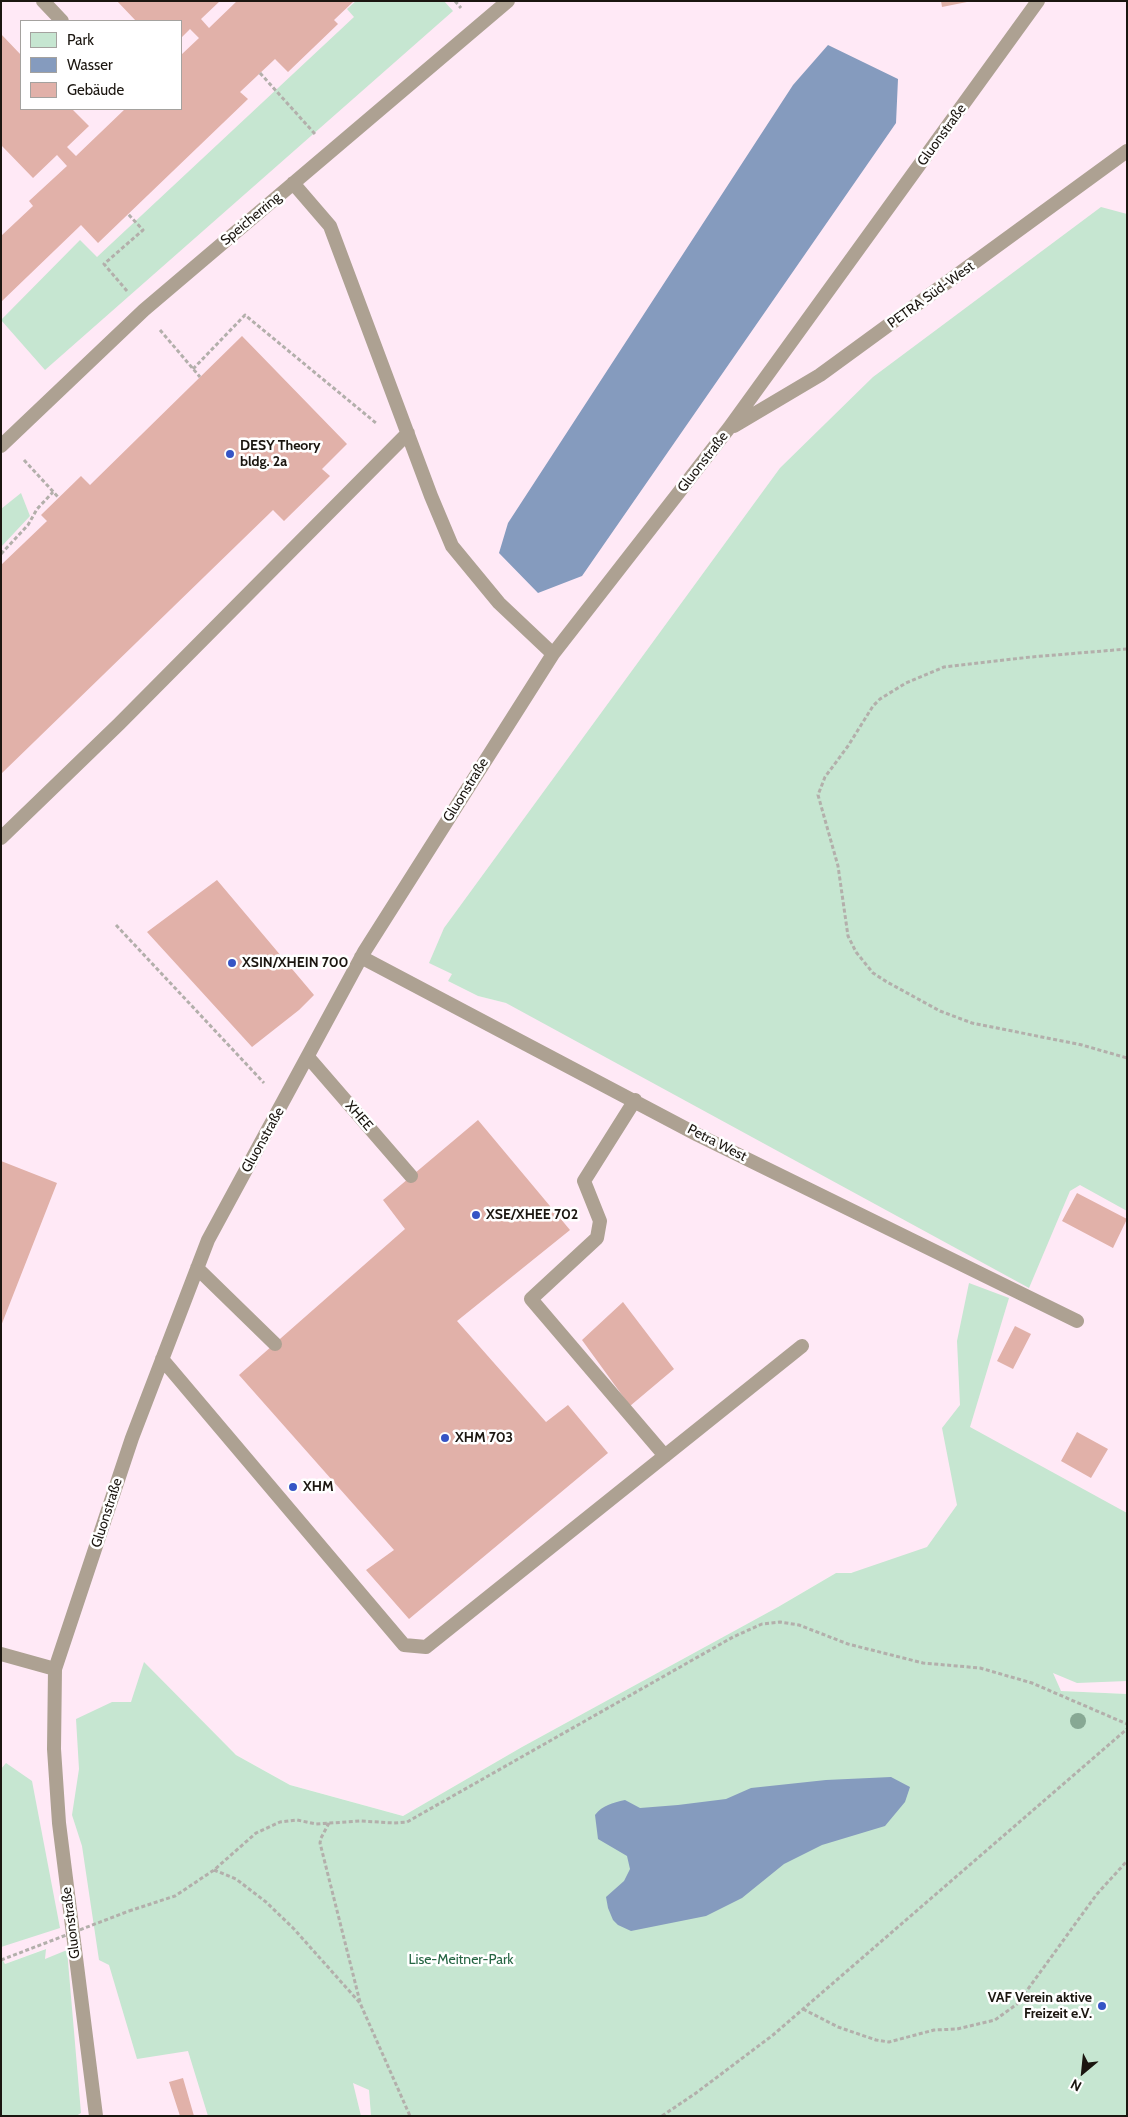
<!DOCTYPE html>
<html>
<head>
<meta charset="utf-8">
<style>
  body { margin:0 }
  #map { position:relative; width:1128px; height:2117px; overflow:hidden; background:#fdf9f6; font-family:Cabin,sans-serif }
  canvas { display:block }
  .frame { position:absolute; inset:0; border:2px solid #1b1610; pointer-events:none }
  .legend { position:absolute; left:20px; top:20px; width:162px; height:90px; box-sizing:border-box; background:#fff; border:1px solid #a4a29f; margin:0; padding:6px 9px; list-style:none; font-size:15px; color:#1b1610 }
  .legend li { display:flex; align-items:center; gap:10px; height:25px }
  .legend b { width:25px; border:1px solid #a4a29f }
  .north { position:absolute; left:1058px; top:2047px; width:50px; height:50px; -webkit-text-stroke:4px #fff; paint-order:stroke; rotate:208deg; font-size:14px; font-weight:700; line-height:20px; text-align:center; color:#1b1610 }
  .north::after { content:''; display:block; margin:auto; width:18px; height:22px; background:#1b1610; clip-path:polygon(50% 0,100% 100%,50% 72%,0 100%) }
</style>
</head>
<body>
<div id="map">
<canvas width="1128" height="2117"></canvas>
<div class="frame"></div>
<ul class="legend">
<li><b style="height:14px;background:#c6e6d1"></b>Park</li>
<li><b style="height:14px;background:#859bbe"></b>Wasser</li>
<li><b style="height:14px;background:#e1b1a9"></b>Gebäude</li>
</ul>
<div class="north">N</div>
</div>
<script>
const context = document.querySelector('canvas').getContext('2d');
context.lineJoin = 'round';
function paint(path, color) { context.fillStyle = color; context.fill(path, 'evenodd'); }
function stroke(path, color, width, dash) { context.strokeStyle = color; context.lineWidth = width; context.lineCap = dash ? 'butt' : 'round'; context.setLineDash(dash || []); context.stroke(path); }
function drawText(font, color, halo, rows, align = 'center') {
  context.font = font + ' Cabin,sans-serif'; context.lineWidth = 5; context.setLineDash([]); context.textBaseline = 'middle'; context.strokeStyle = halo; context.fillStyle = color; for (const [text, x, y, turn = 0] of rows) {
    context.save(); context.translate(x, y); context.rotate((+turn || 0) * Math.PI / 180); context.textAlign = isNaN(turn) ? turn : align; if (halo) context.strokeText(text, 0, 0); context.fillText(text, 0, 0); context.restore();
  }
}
const industrial = new Path2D(`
  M1,1H1127V287L448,981L478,996L511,1004L1127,1125V1694L1061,1691L886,1572L836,1573L778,1607L522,1747L403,1816L290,1785L236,1755L144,1663L191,2001L369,2090L371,2116H22L45,1949L5,1964L1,1957ZM21,21H181V109H21Z`);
const green = new Path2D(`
  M356,1H444L453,11L45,370L1,320L80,240L97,257L354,17L347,9Z
  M1101,207L1127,214V1211L1080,1185L1070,1191L1029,1288L506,1003L478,996L448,981L452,974L429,963L444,928L780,468L873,377Z
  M21,493L30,516L1,547V509Z
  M969,1283L1009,1298L970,1427L1127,1513V1681L1077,1683L1053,1673L1061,1691L1127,1694V2116H371L369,2090L353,2083L361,2116H208L188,2051L137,2059L109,1965L99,1960L82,1846L72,1815L79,1769L76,1719L112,1702H131L144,1662L236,1755L290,1785L403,1816L522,1747L778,1607L836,1573H851L927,1547L957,1505L942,1428L960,1405L957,1341Z
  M6,1763L32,1781L60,1928L1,1947V1769Z
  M46,1949L45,1959L67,1950L81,2113L76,2116H1V1957L5,1964Z`);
const water = new Path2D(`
  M828,45L898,79L896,123L582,576L538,593L499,553L508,523L793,85Z
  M891,1777L910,1787L905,1802L885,1826L822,1845L784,1864L742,1898L706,1916L631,1931L618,1925L613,1920L608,1908L606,1897L624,1881L630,1869L627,1856L598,1839L595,1815C603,1805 612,1803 625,1800L640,1808L678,1805L726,1799L751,1788L826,1780Z`);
const building = new Path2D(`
  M117,1H220L201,19L209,28L237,1H354L334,20L338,24L288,72L275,59L240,92L248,99L98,243L81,225L1,302V236L33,206L29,201L67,166L57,155L33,178L1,145V34L21,55V109H72L89,126L67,147L76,156L125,109H181V55L199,38L190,29L181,38V21H136Z
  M941,1H967V2L942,7Z
  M242,336L347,444L322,469L330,476L284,521L273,510L1,774V565L47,521L41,515L81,476L90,485Z
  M217,880L314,995L299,1010L252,1047L147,932Z
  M478,1120L570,1230L457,1321L546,1422L568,1405L608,1453L409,1619L366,1570L394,1550L239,1375L405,1229L383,1200Z
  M1,1161L57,1183L1,1326Z
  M1077,1193L1127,1219L1113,1248L1062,1221Z
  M623,1302L674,1369L630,1406L582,1340Z
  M1015,1326L1031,1334L1013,1369L997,1361Z
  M1077,1432L1108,1449L1091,1478L1061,1461Z
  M183,2078L194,2116H180L169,2082Z`);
const path = new Path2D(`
  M455,1L461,8
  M260,73L315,134
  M127,291L104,264L143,230L128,214
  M160,330L200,377
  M193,369L245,315L376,423
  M24,460L59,498
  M1,554L28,525L37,509L53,492
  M1127,649L1031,657L944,667L906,683L880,699L873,706L848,746L825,777L818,795L838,866L848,936L856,952L873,973L887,982L940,1011L972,1023L1082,1045L1127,1058
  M116,925L264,1083
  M329,1823L321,1838L320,1843L360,2002
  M214,1870L236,1879L266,1902L294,1929L360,2003L410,2116
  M129,1911L175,1896L214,1870L256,1833L280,1822L297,1820L316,1824L360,1821L394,1823L407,1822L733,1637L762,1624L780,1622L799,1625L848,1644L923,1663L980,1668L1032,1683L1127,1724
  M803,2009L838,2027L876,2040L889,2042L934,2030L957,2029L995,2020L1017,2004L1097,1894L1127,1861
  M662,2116L696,2093L773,2035L1127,1729`);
const lane = new Path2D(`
  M43,1L62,21
  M293,183L330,226L431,496L452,546L499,603L553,654
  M734,426L820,375L1127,151
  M1,446L144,310L508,1
  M1,838L119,724L408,433
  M361,957L698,1135L1077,1321
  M308,1057L411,1176
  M635,1100L584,1181L600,1221L597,1238L531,1299L665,1456
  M197,1268L275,1344
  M162,1359L404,1645L426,1647L802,1346
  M1,1654L55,1669L132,1438L208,1240L364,952L553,654L729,428L1038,1
  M55,1669L54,1749L59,1823L96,2116`);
const pathBridge = new Path2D(`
  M1,1960L129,1911`);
const trees = [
  [1078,1721]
];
const markers = [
  [230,454,5,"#3654c5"],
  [232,963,5,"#3654c5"],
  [476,1215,5,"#3654c5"],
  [445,1438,5,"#3654c5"],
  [293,1487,5,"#3654c5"],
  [1102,2006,5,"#3654c5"]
];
const streetNames = [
  ["Gluonstraße",942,135,-54],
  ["Speicherring",251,219,-40],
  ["PETRA Süd-West",931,295,-36],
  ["Gluonstraße",703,462,-52],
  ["Gluonstraße",466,790,-58],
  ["XHEE",359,1116,49],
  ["Gluonstraße",263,1140,-61],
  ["Petra West",717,1143,27],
  ["Gluonstraße",107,1513,-72],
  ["Gluonstraße",71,1923,-97]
];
const poiNames = [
  ["DESY Theory",240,446],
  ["bldg. 2a",240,462],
  ["XSIN/XHEIN 700",242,963],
  ["XSE/XHEE 702",486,1215],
  ["XHM 703",455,1438],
  ["XHM",303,1487],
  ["VAF Verein aktive",1092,1998,"right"],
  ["Freizeit e.V.",1092,2014,"right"]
];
const parkNames = [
  ["Lise-Meitner-Park",461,1960]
];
paint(industrial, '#ffe9f6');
paint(green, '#c6e6d1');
paint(water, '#859bbe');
paint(building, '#e1b1a9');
stroke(path, '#b3afab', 3, [4, 2.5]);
stroke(lane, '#ada192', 14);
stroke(pathBridge, '#b3afab', 3, [4, 2.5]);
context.fillStyle = '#87a894';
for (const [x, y] of trees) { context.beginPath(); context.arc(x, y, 8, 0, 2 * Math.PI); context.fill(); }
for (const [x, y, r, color] of markers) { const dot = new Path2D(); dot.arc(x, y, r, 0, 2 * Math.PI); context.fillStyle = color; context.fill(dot); stroke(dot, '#fff', 2); }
drawText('14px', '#1b1610', '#fff', streetNames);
drawText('bold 14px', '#1b1610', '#fff', poiNames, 'left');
drawText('14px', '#266644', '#fff', parkNames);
</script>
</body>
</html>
